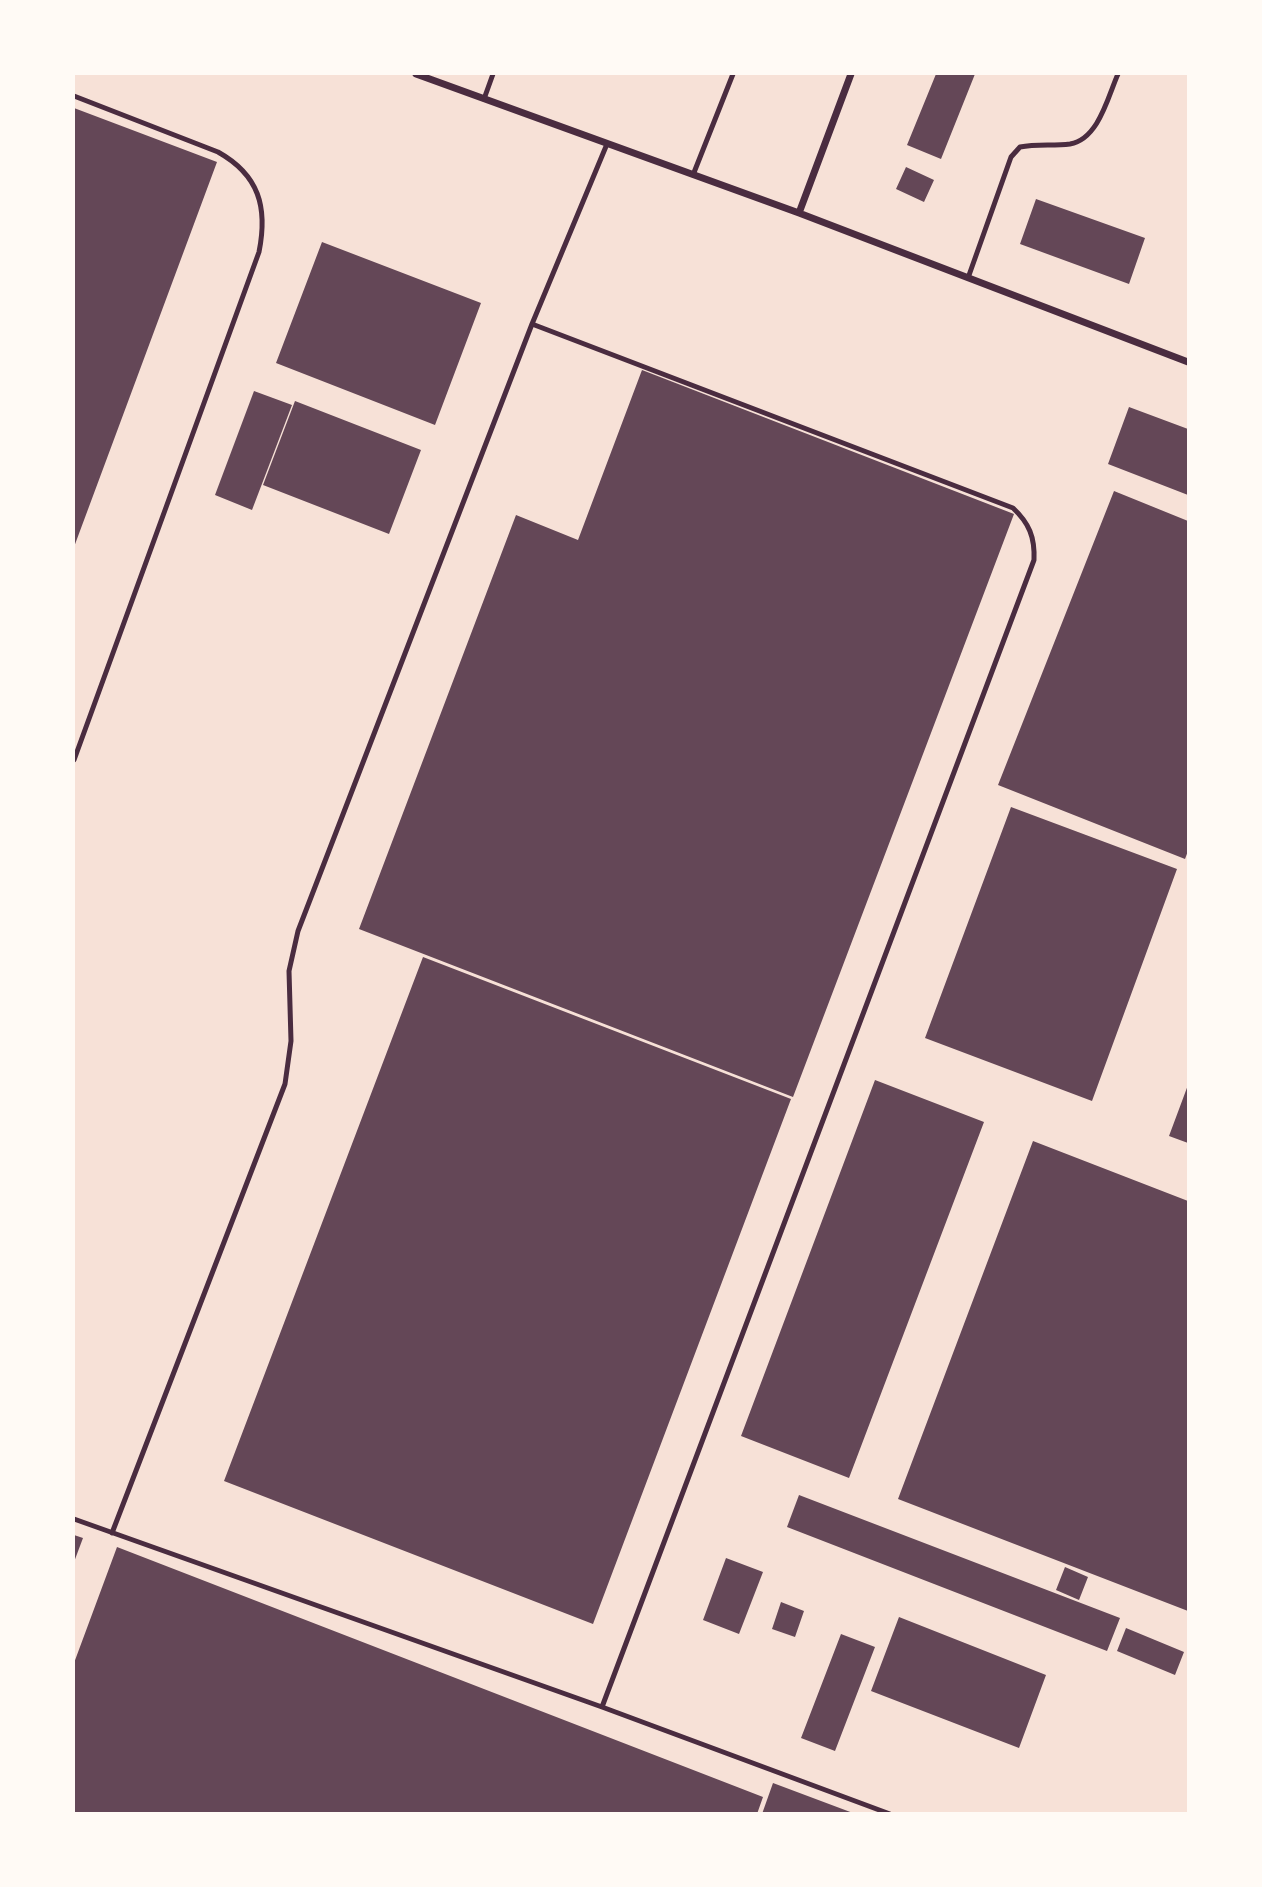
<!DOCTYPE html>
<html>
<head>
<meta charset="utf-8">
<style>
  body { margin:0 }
  #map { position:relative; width:1262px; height:1887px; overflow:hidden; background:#f7e1d7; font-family:"Times New Roman",serif }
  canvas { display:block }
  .frame { position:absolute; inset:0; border:75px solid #fffaf5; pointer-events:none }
</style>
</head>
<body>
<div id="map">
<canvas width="1262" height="1887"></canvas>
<div class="frame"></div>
</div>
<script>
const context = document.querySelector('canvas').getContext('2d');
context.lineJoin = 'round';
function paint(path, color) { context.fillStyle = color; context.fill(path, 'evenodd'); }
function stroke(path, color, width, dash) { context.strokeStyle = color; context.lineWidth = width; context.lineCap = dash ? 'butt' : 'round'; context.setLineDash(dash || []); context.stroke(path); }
const building = new Path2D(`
  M936,74H975L941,159L907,145Z
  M74,108L217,162L74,547Z
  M906,167L934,180L924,202L896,189Z
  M1036,199L1145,238L1129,284L1020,244Z
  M322,242L481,303L435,425L276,363Z
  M642,370L1014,514L793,1097L359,929L516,515L578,540Z
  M254,391L292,405L252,510L215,495Z
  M295,401L421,450L389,534L263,485Z
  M1129,407L1188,429V495L1108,464Z
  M1114,491L1188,521V851L1185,859L998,785Z
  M1011,807L1177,869L1092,1101L925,1038Z
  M423,957L791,1099L593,1624L224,1481Z
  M875,1080L984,1122L849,1478L741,1436Z
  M1188,1085V1143L1169,1136Z
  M1033,1141L1188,1201V1611L898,1499Z
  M799,1495L1120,1618L1107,1651L787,1527Z
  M74,1535L83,1538L74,1562Z
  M117,1547L763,1797L757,1814H74V1663Z
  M726,1558L763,1572L739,1634L703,1620Z
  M1065,1567L1088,1577L1079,1600L1056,1590Z
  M781,1602L804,1611L795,1637L772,1629Z
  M899,1617L1046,1675L1019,1748L871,1691Z
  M1126,1628L1184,1652L1175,1675L1117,1651Z
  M841,1634L875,1647L835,1751L801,1738Z
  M773,1783L853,1813V1814H762Z`);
const service = new Path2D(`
  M74,96L218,152C259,175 268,207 259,252L74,760
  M484,99L493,74
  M693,175L733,74
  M968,278L1011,157L1020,147C1037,144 1053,146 1070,144C1099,139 1108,96 1118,74
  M532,324L1013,508C1029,523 1035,537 1034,560L602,1707
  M74,1519L602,1707L890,1814
  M112,1533L285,1084L291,1041L289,971L298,931L532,324L607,144`);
const minor = new Path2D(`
  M416,74L799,213L1188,362
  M799,213L851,74`);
paint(building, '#644757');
stroke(service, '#4a2c40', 5);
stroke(minor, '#4a2c40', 7);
</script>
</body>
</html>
